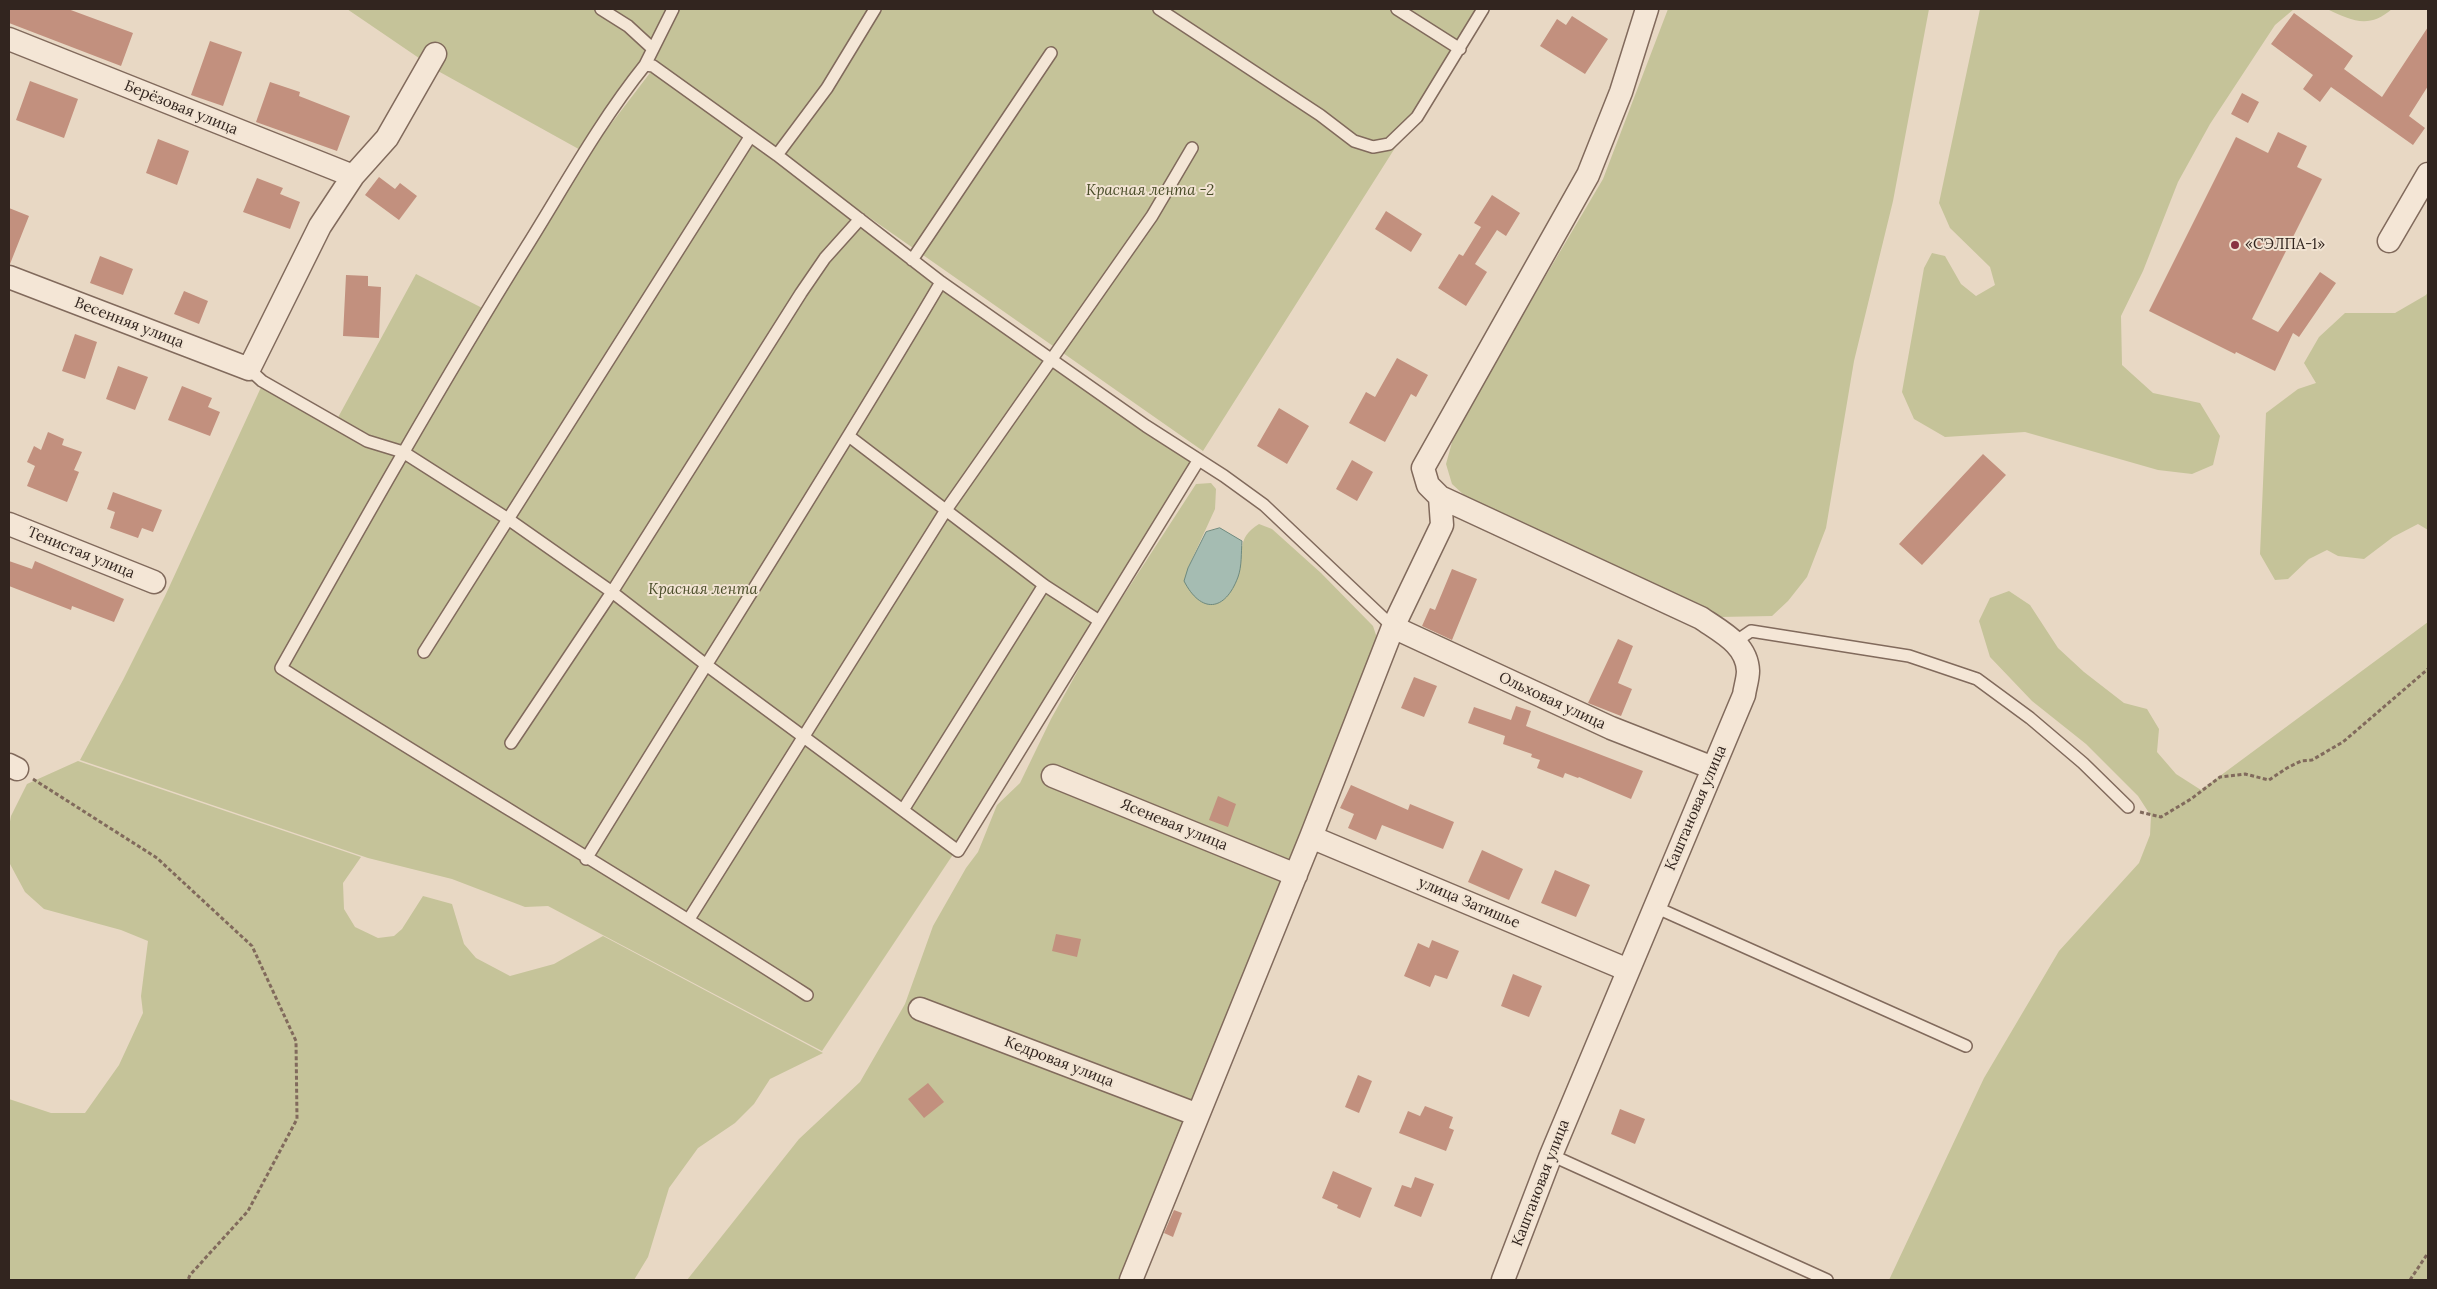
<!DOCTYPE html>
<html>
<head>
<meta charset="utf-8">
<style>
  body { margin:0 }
  #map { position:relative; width:2437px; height:1289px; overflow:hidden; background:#e8d8c4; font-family:Lora,serif }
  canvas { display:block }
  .frame { position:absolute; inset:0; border:10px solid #32251f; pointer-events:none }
</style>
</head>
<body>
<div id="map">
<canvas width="2437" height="1289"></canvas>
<div class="frame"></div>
</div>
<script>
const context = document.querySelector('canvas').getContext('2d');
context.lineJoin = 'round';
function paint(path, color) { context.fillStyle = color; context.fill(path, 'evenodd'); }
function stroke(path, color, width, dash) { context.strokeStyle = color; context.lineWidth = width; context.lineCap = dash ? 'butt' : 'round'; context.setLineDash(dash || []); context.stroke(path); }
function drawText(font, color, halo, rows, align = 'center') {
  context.font = font + ' Lora,serif'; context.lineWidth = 4; context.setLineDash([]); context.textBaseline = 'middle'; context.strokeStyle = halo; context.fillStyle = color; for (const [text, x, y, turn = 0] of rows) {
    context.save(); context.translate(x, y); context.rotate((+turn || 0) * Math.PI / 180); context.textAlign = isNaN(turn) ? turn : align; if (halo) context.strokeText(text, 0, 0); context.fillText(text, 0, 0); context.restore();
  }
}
const green = new Path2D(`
  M347,9H1483L1203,451L653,66L584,152L438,71Z
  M1668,9H1929L1893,201L1854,361L1826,528L1807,577L1788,601L1772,616L1719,617L1464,495L1452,484L1446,464L1454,435L1493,365L1603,179Z
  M1980,9H2294L2275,25L2210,124L2178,182L2143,271L2121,316L2122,365L2153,393L2200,403L2220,436L2213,465L2192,474L2158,470L2025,432L1945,437L1914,419L1902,392L1924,268L1932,253L1945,256L1961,284L1976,296L1995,285L1990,267L1950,228L1939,203Z
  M2327,9H2392C2369,29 2352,21 2327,9Z
  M653,69L1196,460L956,850L822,1051L548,906L525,907L452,879L368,858L80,760L123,680L165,596L263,383L335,423L416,274L488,311L588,154Z
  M2428,292V530L2418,524L2393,537L2364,559L2338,556L2327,550L2309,559L2288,579L2275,580L2260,554L2266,413L2298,389L2316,383L2304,363L2319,337L2345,313H2395L2426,295Z
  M1211,483L1216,489L1215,509L1188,568L1229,594C1232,588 1236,582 1238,576C1245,552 1235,539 1259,524L1272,529L1321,573L1373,626L1379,644L1123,1280H687L799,1139L860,1082L905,1004L933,926L966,868L978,852L997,805L1020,783L1051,719L1096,638L1196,484Z
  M2009,591L2030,605L2058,648L2084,672L2124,703L2147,709L2159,729L2157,752L2176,774L2201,790L2428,622V1280H1889L1984,1078L2059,951L2139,863L2150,835L2151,816L2138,796L2086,744L2032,701L1990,657L1979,621L1990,598Z
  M78,761L361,857L343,883L344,909L355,927L378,938L394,936L402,929L423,896L452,904L464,944L476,958L510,976L554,964L603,936L823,1053L770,1079L754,1104L735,1123L698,1148L669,1188L648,1257L634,1280H9V1099L51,1113H85L119,1065L143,1013L141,996L148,941L121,930L44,909L25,892L10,864L9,827L11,816L27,784Z`);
const water = new Path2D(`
  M1220,528L1242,541C1241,553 1242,566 1238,577C1225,612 1201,614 1184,581L1188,568L1206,532Z`);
const building = new Path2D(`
  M9,9H68L133,33L121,66L9,23Z
  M2294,13L2353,56L2344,69L2382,97L2428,27V86L2409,116L2425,128L2413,145L2331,87L2320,102L2303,89L2313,75L2271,44Z
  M1572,16L1608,39L1585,74L1540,46L1557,19L1566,25Z
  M210,41L242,52L223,106L191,95Z
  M30,81L78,99L64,138L16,120Z
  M270,82L300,92L299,96L350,116L337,151L256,122Z
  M2242,93L2259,102L2248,123L2231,114Z
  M2278,132L2307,146L2297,167L2322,179L2252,319L2278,332L2320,272L2336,283L2299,337L2293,333L2275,371L2236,352L2235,354L2149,311L2236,137L2268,153Z
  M158,139L189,151L177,185L146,173Z
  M379,177L395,189L400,183L417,196L399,220L365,195Z
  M257,178L283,188L280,194L300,202L290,229L243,212Z
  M1492,195L1520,213L1506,236L1497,230L1475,264L1487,272L1466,306L1438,288L1459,254L1463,256L1481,227L1474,223Z
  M9,208L29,216L10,264H9Z
  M1386,211L1422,234L1411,252L1375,229Z
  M100,256L133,269L123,295L90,283Z
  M346,275L368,276V286L381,287L379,338L343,336Z
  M184,291L208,301L199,324L174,314Z
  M75,334L97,342L85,379L62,371Z
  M1397,358L1428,375L1416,397L1411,394L1385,442L1349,423L1366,392L1375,397Z
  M118,366L148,377L135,410L106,399Z
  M182,386L212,398L208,407L220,412L210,436L168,420Z
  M1279,408L1309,426L1287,464L1257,446Z
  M48,432L64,439L62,445L82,452L74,470L79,472L67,502L27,486L35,466L27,462L34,446L41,450Z
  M1983,454L2006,475L1922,565L1899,544Z
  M1352,460L1373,472L1357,501L1336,489Z
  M113,492L162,510L153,532L142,528L138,538L110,528L115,512L107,509Z
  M9,561L32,569L35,561L124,599L114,622L72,606L71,610L9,586Z
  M1452,569L1477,579L1452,640L1422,626L1430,608L1435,610Z
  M1618,639L1633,646L1618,683L1632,689L1621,716L1588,703Z
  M1414,677L1437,686L1424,717L1401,708Z
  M1516,706L1531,711L1526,726L1643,771L1631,799L1579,777L1578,778L1565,773L1563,778L1537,768L1540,760L1531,757L1532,754L1503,744L1505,736L1468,723L1474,707L1511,720Z
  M1351,785L1408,810L1410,804L1454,822L1443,849L1382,825L1376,840L1348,828L1354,814L1340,808Z
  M1218,796L1236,804L1228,827L1209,820Z
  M1482,850L1523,869L1509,900L1468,882Z
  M1555,870L1590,885L1576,917L1541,903Z
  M1056,934L1081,939L1077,957L1052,951Z
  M1432,940L1459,951L1447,979L1435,975L1430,987L1404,976L1418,943L1429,948Z
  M1513,974L1542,986L1529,1017L1501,1006Z
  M1358,1075L1372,1081L1359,1113L1345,1107Z
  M928,1083L944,1102L924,1118L908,1099Z
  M1425,1106L1453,1117L1449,1128L1454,1130L1446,1151L1399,1133L1408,1111L1420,1116Z
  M1620,1109L1645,1119L1635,1144L1611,1134Z
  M1333,1171L1372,1188L1360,1218L1337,1208L1338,1205L1322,1198Z
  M1415,1177L1434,1184L1421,1217L1394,1206L1402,1185L1411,1188Z
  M1174,1210L1182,1213L1173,1237L1164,1233Z`);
const path = new Path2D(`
  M33,779L157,858L252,946L296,1041L297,1119L248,1211L190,1275L188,1280
  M2140,812L2161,817L2191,799L2220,777L2245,774L2269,780L2287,768L2301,761L2312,760L2343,742L2428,669
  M2410,1280L2428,1253`);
const lane = new Path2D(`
  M601,9L628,26L653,49
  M1159,9L1320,115L1354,141L1373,147L1389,144L1417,117L1483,9
  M1397,9L1460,49
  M645,65L673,9
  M777,155L827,88L875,9
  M912,260L1051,53
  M249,369L262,381L367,441L403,452L508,519L612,592L705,664L958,851L1198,461
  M850,437L1044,585L1098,620
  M1735,642L1751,631L1909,656L1977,679L2030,718L2083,763L2128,807
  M424,652L750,137
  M511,743L612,592L801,293L825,258L860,219
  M903,810L1044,585
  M586,859C704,666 827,476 941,282
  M1655,907L1966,1046
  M689,919L946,510L1152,216L1192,148
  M807,995C634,883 455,779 281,668C361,526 441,384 527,246C565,185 600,121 645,65L653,66L777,155L941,282L1146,426L1224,476L1264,505L1393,627
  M1551,1155L1827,1280`);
const street = new Path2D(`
  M9,39L353,176
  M2389,241L2428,174
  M9,277L249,369L320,226L353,176L387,138L435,54
  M1440,497L1701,618C1721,632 1747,644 1748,671C1748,679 1745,687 1744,695L1551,1155L1503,1280
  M9,524L154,582
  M1393,627L1611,728L1713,768
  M9,765L17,769
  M1053,776L1296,875
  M1311,837L1628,970
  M920,1009L1198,1115
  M1131,1280L1311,837L1393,627L1442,525L1440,497L1428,485L1423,468L1588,175L1621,92L1647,9`);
const markers = [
  [2235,245,5,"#893341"]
];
const streetNames = [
  ["Берёзовая улица",181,108,22],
  ["Весенняя улица",129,323,21],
  ["Тенистая улица",81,553,22],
  ["Ольховая улица",1552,701,25],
  ["Каштановая улица",1696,808,-67],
  ["Ясеневая улица",1174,825,22],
  ["улица Затишье",1469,903,23],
  ["Кедровая улица",1059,1062,21],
  ["Каштановая улица",1541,1183,-69]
];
const parkNames = [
  ["Красная лента -2",1150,191],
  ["Красная лента",703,590]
];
const poiNames = [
  ["«СЭЛПА-1»",2245,245]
];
paint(green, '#c5c399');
paint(water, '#a5bcb2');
stroke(water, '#6d897e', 1);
paint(building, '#c2907e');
stroke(lane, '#816a5c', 14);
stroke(street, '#816a5c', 25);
stroke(path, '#816a5c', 3, [4, 2.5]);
stroke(lane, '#f4e6d6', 11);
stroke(street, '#f4e6d6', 22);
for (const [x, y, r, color] of markers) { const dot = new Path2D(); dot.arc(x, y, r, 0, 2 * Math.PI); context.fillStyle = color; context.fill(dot); stroke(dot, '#f1e3d2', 2); }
drawText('15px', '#32251f', '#f1e3d2', streetNames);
drawText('italic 15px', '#494c28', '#f1e3d2', parkNames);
drawText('15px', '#32251f', '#f1e3d2', poiNames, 'left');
</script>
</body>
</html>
